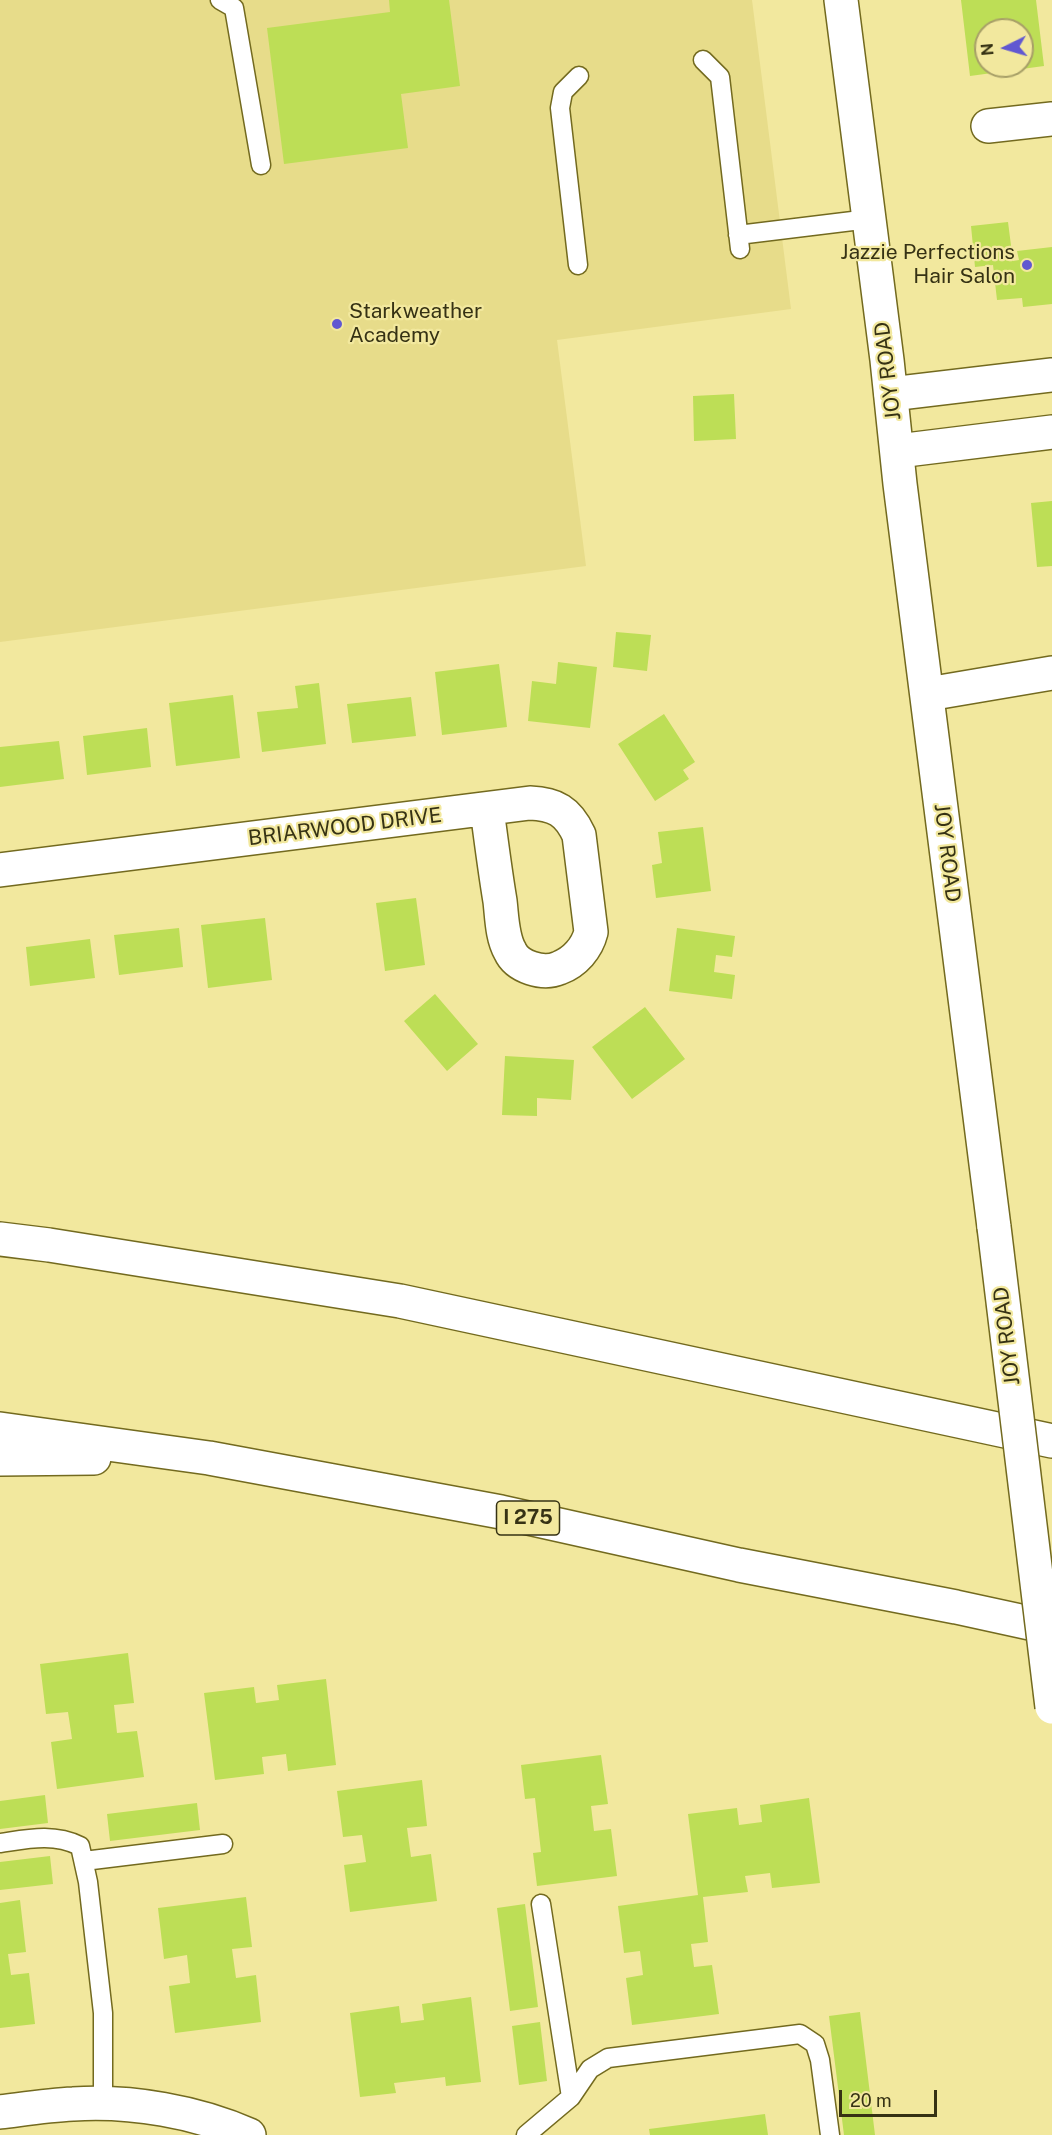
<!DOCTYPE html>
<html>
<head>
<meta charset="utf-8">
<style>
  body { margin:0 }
  #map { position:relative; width:1052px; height:2135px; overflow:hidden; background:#f2e89e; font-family:"Public Sans",sans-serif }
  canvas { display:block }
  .north { position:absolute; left:974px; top:18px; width:60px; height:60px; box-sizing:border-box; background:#f2e89e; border:2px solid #a79f67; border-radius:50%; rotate:265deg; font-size:16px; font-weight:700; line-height:24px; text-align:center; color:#363214 }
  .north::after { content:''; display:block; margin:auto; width:21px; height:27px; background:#6158d1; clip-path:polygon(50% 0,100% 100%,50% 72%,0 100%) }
  .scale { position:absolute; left:839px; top:2090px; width:98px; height:27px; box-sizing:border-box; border:3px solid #363214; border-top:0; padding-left:8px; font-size:18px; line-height:21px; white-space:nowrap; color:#363214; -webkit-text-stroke:4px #f2e89e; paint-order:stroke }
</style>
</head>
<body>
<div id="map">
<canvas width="1052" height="2135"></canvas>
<div class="north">N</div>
<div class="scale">20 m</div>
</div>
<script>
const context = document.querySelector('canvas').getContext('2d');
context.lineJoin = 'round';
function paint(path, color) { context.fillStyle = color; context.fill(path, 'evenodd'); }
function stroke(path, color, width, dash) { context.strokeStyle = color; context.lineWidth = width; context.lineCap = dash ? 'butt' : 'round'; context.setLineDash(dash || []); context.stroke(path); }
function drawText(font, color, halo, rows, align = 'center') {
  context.font = font + ' "Public Sans",sans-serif'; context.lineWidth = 4.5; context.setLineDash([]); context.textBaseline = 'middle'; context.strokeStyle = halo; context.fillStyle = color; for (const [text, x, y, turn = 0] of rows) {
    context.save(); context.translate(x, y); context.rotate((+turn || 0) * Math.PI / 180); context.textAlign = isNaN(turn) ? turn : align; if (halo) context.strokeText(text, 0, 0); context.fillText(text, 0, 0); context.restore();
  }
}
const built = new Path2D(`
  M0,0H752L791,309L557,340L586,566L0,642Z`);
const building = new Path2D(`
  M389,0H449L460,86L401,94L408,148L284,164L267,28L390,12Z
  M961,0H1036L1044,66L970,76ZM986,30H1022V66H986Z
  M1008,222L1013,261L1019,260L1017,251L1052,247V304L1023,307L1022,298L997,300L993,265L975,267L971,226Z
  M734,394L736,439L694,441L693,396Z
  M1052,501V566L1037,567L1031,503Z
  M616,632L651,635L647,671L613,667Z
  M558,662L597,667L590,728L528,721L532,681L556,684Z
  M499,664L507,727L442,735L435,672Z
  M319,683L326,744L262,752L257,712L298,708L295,686Z
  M233,695L240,758L176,766L169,703Z
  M411,697L416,736L352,743L347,704Z
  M664,714L695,762L683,770L689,779L655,801L618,744Z
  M147,728L151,767L87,775L83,736Z
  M59,741L64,779L0,787V747Z
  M703,827L711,891L656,898L652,865L662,863L658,832Z
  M416,898L425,965L385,971L376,903Z
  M265,918L272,980L208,988L201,925Z
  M179,928L183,967L119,975L114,935Z
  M677,928L735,936L732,957L716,955L714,972L735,975L732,999L669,991Z
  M90,939L95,978L30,986L26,947Z
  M435,994L478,1044L447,1071L404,1021Z
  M645,1007L685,1059L632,1099L592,1047Z
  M505,1056L574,1060L571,1100L537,1098V1116L502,1115Z
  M128,1653L134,1703L114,1705L117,1733L137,1731L144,1777L57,1789L51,1742L72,1739L68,1712L46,1714L40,1664Z
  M326,1679L336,1765L288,1771L286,1754L262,1757L264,1774L215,1780L204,1693L254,1687L256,1703L279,1700L277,1685Z
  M601,1755L608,1804L591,1806L594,1831L611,1829L617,1876L537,1886L533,1853L541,1852L535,1798L525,1799L521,1765Z
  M422,1780L427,1826L407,1828L411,1857L431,1854L437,1901L350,1912L344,1865L366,1862L362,1835L343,1837L337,1791Z
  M45,1795L48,1823L0,1829V1801Z
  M809,1798L820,1883L772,1888L770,1873L745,1876L748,1892L703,1897L708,1942L691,1944L694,1967L712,1965L719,2014L632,2025L626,1978L643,1975L640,1951L624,1953L618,1906L698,1895L688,1814L737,1808L739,1825L762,1822L760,1805Z
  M197,1803L200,1830L110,1841L107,1814Z
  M50,1856L53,1884L0,1890V1862Z
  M246,1897L252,1947L232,1949L236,1978L256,1975L261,2022L175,2033L169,1986L190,1983L187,1955L164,1959L158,1908Z
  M20,1900L26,1952L8,1954L11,1975L29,1973L35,2024L0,2028V1903Z
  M525,1904L538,2007L510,2011L497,1908Z
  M471,1997L481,2082L446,2086L445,2077L394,2083L396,2093L360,2097L350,2013L399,2006L401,2023L424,2020L422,2004Z
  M860,2012L875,2135H844L829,2016Z
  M540,2022L547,2081L519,2085L512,2026Z
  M765,2114L768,2135H650L649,2129Z`);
const lane = new Path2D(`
  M220,0L234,8L261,165
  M703,60L720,77L740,249
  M738,235L869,219
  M578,265L560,108L563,92L579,76
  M0,1843C28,1839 53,1833 80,1846L88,1882L103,2013V2104
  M84,1861L223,1844
  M541,1904L571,2097
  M526,2135L571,2097L590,2069L608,2058L800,2034L815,2044L820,2060L830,2135`);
const street = new Path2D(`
  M988,126L1052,119
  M891,394L1052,375
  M898,451L1052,432
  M928,694L1052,673
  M0,870L530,803C555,804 568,811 579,835L591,932C587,948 575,962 559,968C543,975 517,967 510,951C502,937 502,918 500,901C495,871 491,840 487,809
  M0,2112C24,2109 49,2105 73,2104C130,2100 198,2112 249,2135`);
const secondary = new Path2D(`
  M841,0L887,360L900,484L994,1227`);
const highway = new Path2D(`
  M0,1239L49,1245L400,1301L1052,1441
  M0,1429L209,1458L501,1512L739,1565L956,1607L1052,1628
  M0,1459L94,1458`);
const secondaryBridge = new Path2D(`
  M994,1227L1052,1707`);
const markers = [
  [1027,265,6,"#6158d1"],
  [337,324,6,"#6158d1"]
];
const shields = [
  [528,1518,63]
];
const shieldNames = [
  ["I 275",528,1518]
];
const poiNames = [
  ["Jazzie Perfections",1015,253],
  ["Hair Salon",1015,277],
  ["Starkweather",349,312,"left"],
  ["Academy",349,336,"left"]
];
const streetNames = [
  ["JOY ROAD",888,371,-97],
  ["BRIARWOOD DRIVE",345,827,-7],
  ["JOY ROAD",947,853,83],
  ["JOY ROAD",1007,1336,-97]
];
paint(built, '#e7dc8a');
paint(building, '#bdde56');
stroke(lane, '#736a1f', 21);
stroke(street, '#736a1f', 36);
stroke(secondary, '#736a1f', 36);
stroke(highway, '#736a1f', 36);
stroke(lane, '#fff', 18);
stroke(street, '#fff', 33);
stroke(secondary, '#fff', 33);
stroke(highway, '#fff', 33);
stroke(secondaryBridge, '#736a1f', 36, []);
stroke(secondaryBridge, '#fff', 33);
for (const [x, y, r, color] of markers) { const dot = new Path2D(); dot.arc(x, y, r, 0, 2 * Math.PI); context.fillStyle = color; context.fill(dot); stroke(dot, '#f2e89e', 2); }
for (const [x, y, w] of shields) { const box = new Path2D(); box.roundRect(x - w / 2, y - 17, w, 34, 4.5); context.fillStyle = '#f2e89e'; context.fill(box); stroke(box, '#363214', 1.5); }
drawText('bold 20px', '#363214', null, shieldNames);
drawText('21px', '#363214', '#f2e89e', poiNames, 'right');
drawText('21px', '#363214', '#f2e89e', streetNames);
</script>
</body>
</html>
